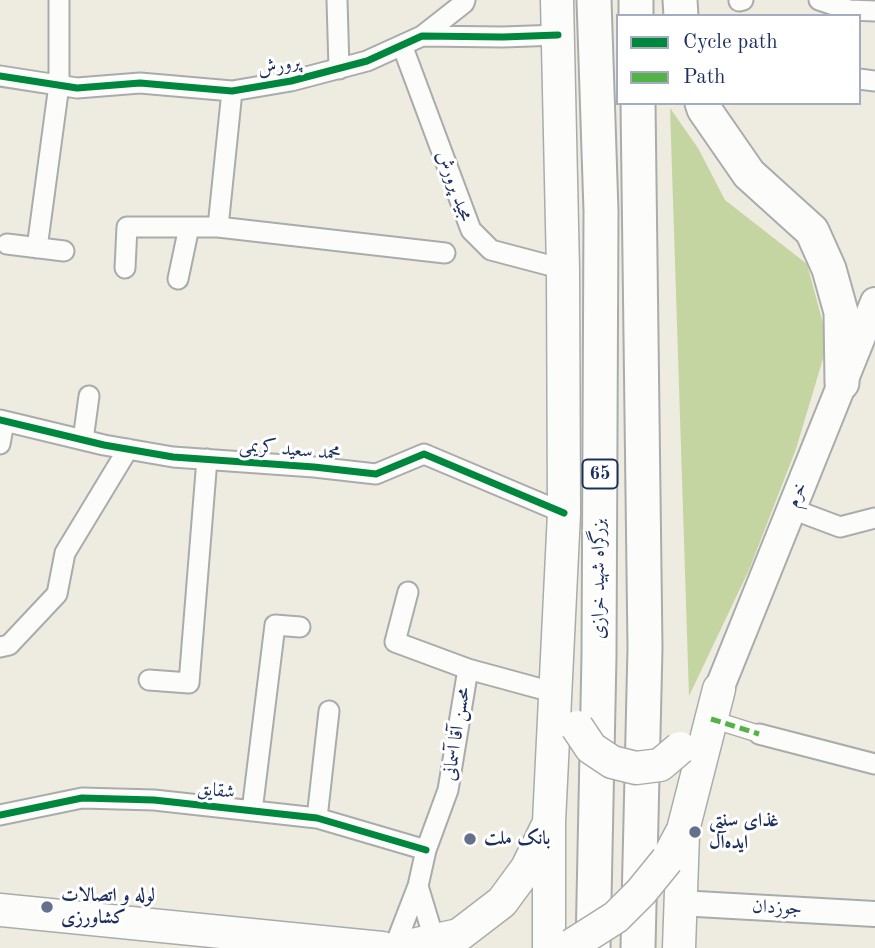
<!DOCTYPE html>
<html>
<head>
<meta charset="utf-8">
<style>
  body { margin:0 }
  #map { position:relative; width:875px; height:948px; overflow:hidden; background:#eeece1; font-family:"Old Standard TT",serif }
  canvas { display:block }
  .legend { position:absolute; left:616px; top:14px; width:245px; height:91px; box-sizing:border-box; background:#fff; border:2px solid #a4acbf; margin:0; padding:9px 12px; list-style:none; font-size:21px; color:#1b2f5e }
  .legend li { display:flex; align-items:center; gap:14px; height:35px }
  .legend b { width:35px; border:2px solid #a4acbf }
</style>
</head>
<body>
<div id="map">
<canvas width="875" height="948"></canvas>
<ul class="legend">
<li><b style="height:9px;background:#00873e"></b>Cycle path</li>
<li><b style="height:9px;background:#55b248"></b>Path</li>
</ul>
</div>
<script>
const context = document.querySelector('canvas').getContext('2d');
context.lineJoin = 'round';
function paint(path, color) { context.fillStyle = color; context.fill(path, 'evenodd'); }
function stroke(path, color, width, dash) { context.strokeStyle = color; context.lineWidth = width; context.lineCap = dash ? 'butt' : 'round'; context.setLineDash(dash || []); context.stroke(path); }
function drawText(font, color, halo, rows, align = 'center') {
  context.font = font + ' "Old Standard TT",Amiri,serif'; context.lineWidth = 6; context.setLineDash([]); context.textBaseline = 'middle'; context.strokeStyle = halo; context.fillStyle = color; for (const [text, x, y, turn = 0] of rows) {
    context.save(); context.translate(x, y); context.rotate((+turn || 0) * Math.PI / 180); context.textAlign = isNaN(turn) ? turn : align; if (halo) context.strokeText(text, 0, 0); context.fillText(text, 0, 0); context.restore();
  }
}
const green = new Path2D(`
  M670,108L698,148L725,200L807,264L828,342L796,449L749,570L689,696Z`);
const pedestrian = new Path2D(`
  M711,719L759,734`);
const minor = new Path2D(`
  M337,0L339,69
  M819,0L849,10L875,11
  M739,1L743,0
  M422,36L464,3L465,0
  M402,45L471,230L491,250L563,269
  M0,76L77,88L140,83L232,91L291,81L367,61L422,36L503,37L558,35
  M859,79L875,81
  M218,227L445,253
  M7,244L64,251
  M37,248L59,85V0
  M125,268L127,227H218L232,91
  M178,279L189,227
  M0,420L104,445L173,457L314,467L376,474L424,454L564,513
  M83,440L89,396
  M0,444L4,422
  M792,509L840,527L875,518
  M408,592L395,642L468,669
  M0,647L9,645L57,594L65,553L128,449
  M149,680L189,683L207,459
  M759,734L875,764
  M252,811L275,625L300,627
  M0,815L82,798L154,800L317,818L426,850
  M317,818L329,711
  M418,886L426,850L448,790L468,669L556,693
  M394,948L418,886L435,942`);
const tertiary = new Path2D(`
  M679,903L875,914`);
const secondary = new Path2D(`
  M719,689L875,302`);
const primary = new Path2D(`
  M667,860L683,830L719,689
  M0,910L382,948
  M399,948L459,935L502,902L527,868L546,829
  M549,948V822L564,513L563,269L557,0
  M679,948L683,834`);
const trunk = new Path2D(`
  M636,0V16
  M680,0L681,16
  M702,103L704,109L749,174L812,231L829,269L841,312L842,383
  M593,948L599,656L601,211L594,0
  M638,948L645,648L638,103`);
const primaryBridge = new Path2D(`
  M577,727L591,748L612,762L636,768L660,765L680,748
  M572,945L616,917L641,892L667,860`);
const quiet = new Path2D(`
  M711,719L759,734`);
const cycleway = new Path2D(`
  M0,76L77,88L140,83L232,91L291,81L367,61L422,36L503,37L558,35
  M0,420L104,445L173,457L314,467L376,474L424,454L564,513
  M0,815L82,798L154,800L317,818L426,850`);
const markers = [
  [695,832,7,"#65718c"],
  [470,839,7,"#65718c"],
  [47,907,7,"#65718c"]
];
const shields = [
  [600,474,35]
];
const shieldNames = [
  ["65",600,474]
];
const streetNames = [
  ["پرورش",279,66,-11],
  ["مجید پرورش",454,186,70],
  ["محمد سعید کریمی",290,450,5],
  ["خرم",797,495,-68],
  ["بزرگراه شهید خرازی",599,579,-90],
  ["محسن آقا آسمانی",457,734,-81],
  ["شقایق",216,791,6],
  ["جوزدان",777,908,3]
];
const poiNames = [
  ["غذای سنتی",709,821],
  ["ایده‌آل",709,843],
  ["بانک ملت",484,839],
  ["لوله و اتصالات",61,896],
  ["کشاورزی",61,918]
];
paint(green, '#c4d5a1');
stroke(pedestrian, '#aaabab', 19);
stroke(minor, '#aaabab', 23);
stroke(tertiary, '#aaabab', 28);
stroke(secondary, '#aaabab', 32);
stroke(primary, '#aaabab', 35);
stroke(trunk, '#aaabab', 37);
stroke(pedestrian, '#fcfcfa', 16);
stroke(minor, '#fcfcfa', 19);
stroke(tertiary, '#fcfcfa', 24);
stroke(secondary, '#fcfcfa', 28);
stroke(primary, '#fcfcfa', 32);
stroke(trunk, '#fcfcfa', 33);
stroke(primaryBridge, '#aaabab', 35, []);
stroke(primaryBridge, '#fcfcfa', 32);
stroke(quiet, '#55b248', 5, [10, 5]);
stroke(cycleway, '#00873e', 7);
for (const [x, y, r, color] of markers) { const dot = new Path2D(); dot.arc(x, y, r, 0, 2 * Math.PI); context.fillStyle = color; context.fill(dot); stroke(dot, '#fff', 2.5); }
for (const [x, y, w] of shields) { const box = new Path2D(); box.roundRect(x - w / 2, y - 14.5, w, 29, 5); context.fillStyle = '#fff'; context.fill(box); stroke(box, '#1b2f5e', 2); }
drawText('bold 18px', '#1b2f5e', null, shieldNames);
drawText('19px', '#1b2f5e', '#fff', streetNames);
drawText('bold 19px', '#1b2f5e', '#fff', poiNames, 'left');
</script>
</body>
</html>
